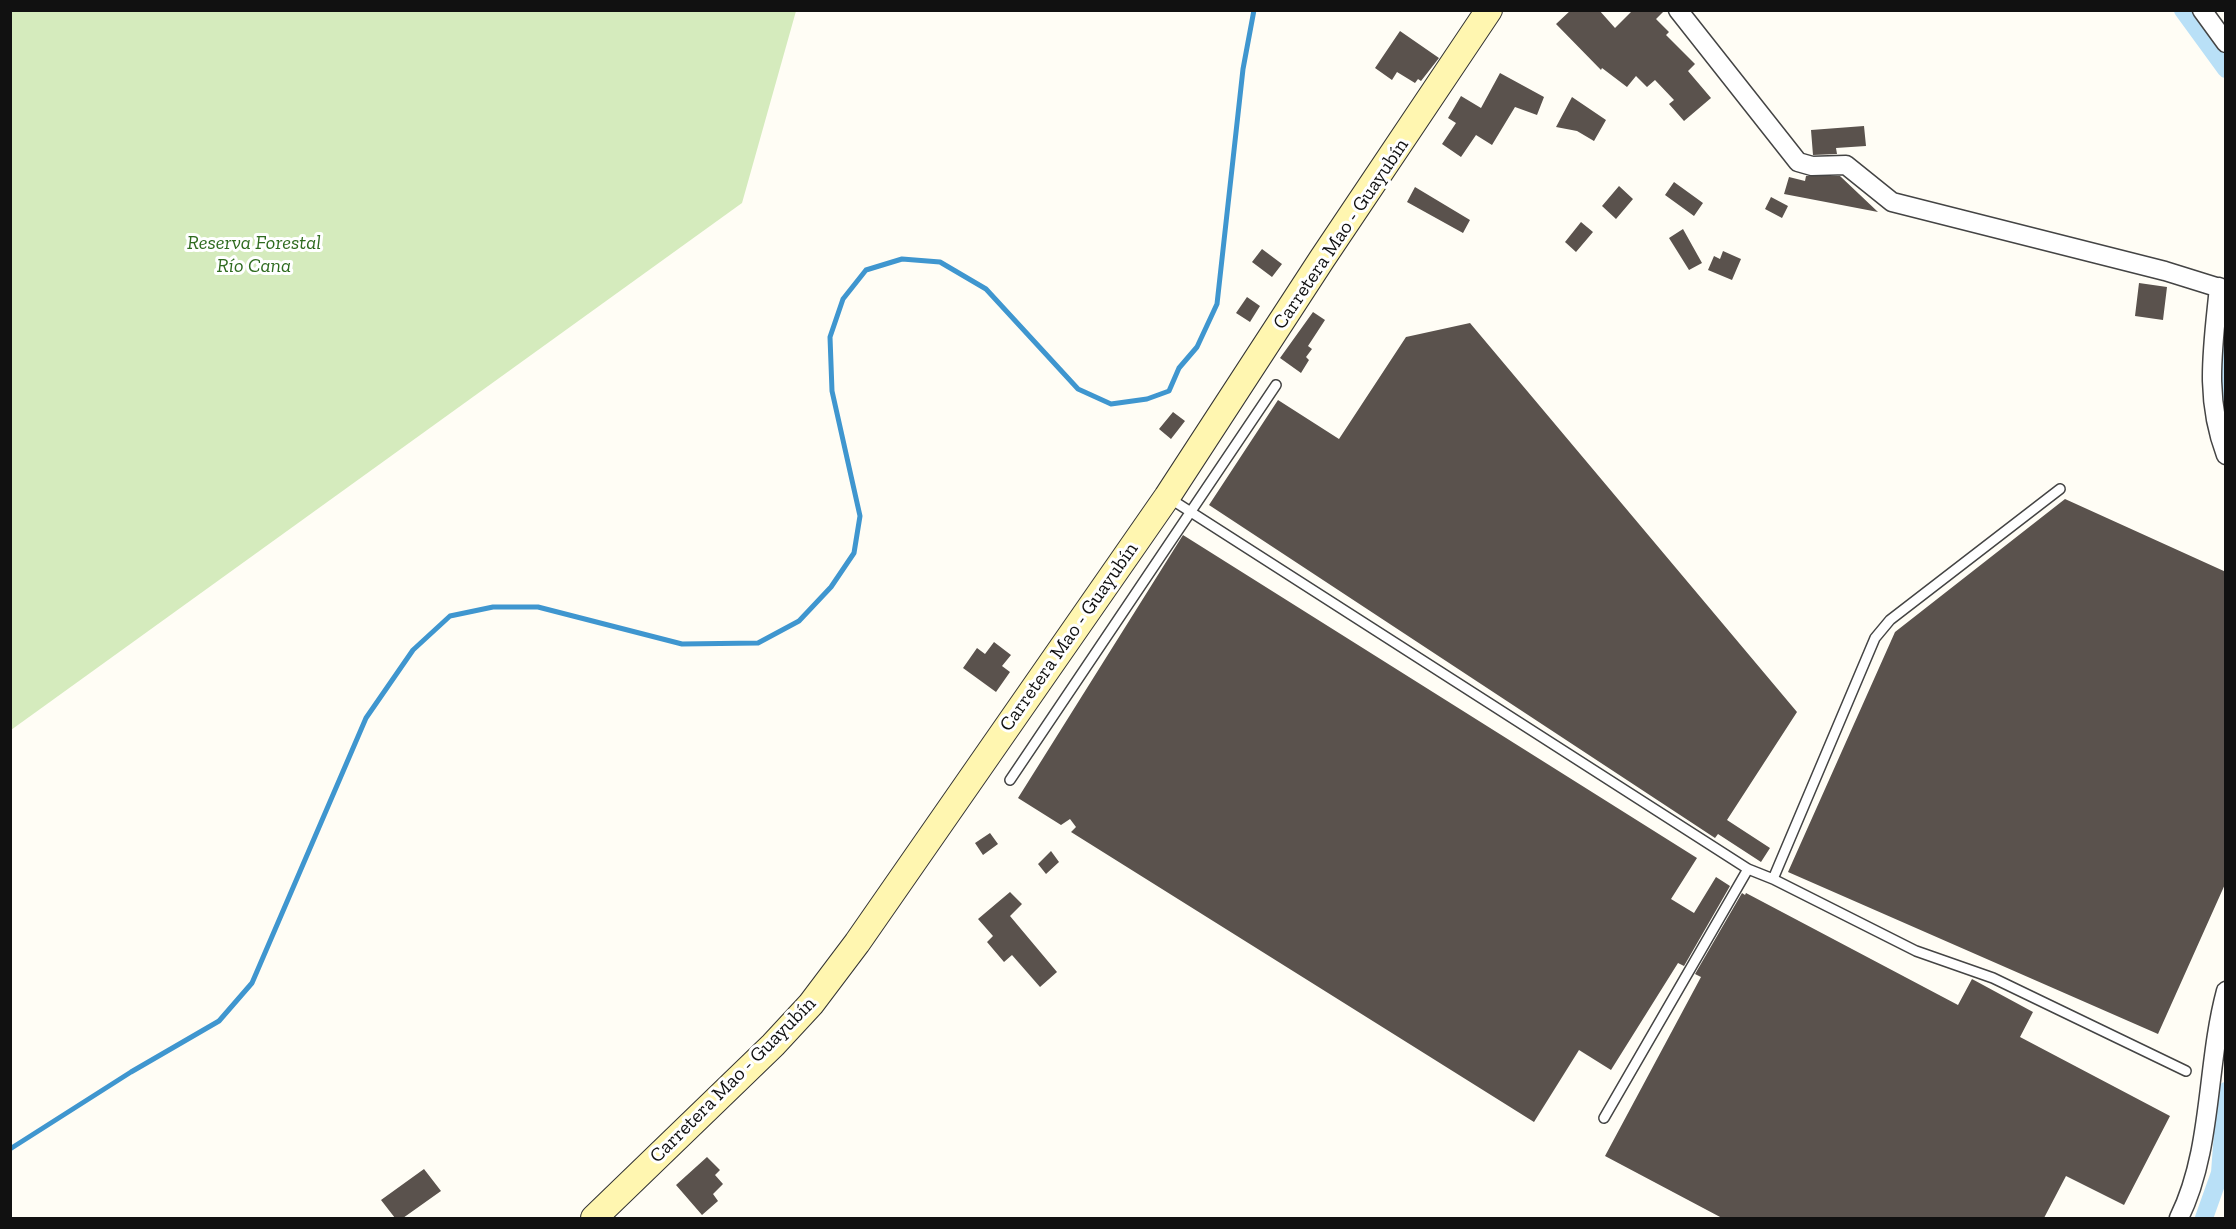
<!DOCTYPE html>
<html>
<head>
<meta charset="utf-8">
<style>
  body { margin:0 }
  #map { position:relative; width:2236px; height:1229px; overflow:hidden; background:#fffdf5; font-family:"Zilla Slab",serif }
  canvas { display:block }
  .frame { position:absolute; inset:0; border:12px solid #111; pointer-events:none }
</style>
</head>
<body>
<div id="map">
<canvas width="2236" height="1229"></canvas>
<div class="frame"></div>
</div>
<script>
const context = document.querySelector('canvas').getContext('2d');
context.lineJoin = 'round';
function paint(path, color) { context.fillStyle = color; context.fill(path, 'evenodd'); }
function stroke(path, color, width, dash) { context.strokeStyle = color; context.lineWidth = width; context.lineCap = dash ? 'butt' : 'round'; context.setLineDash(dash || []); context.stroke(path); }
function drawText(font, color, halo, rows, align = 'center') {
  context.font = font + ' "Zilla Slab",serif'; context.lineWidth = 6; context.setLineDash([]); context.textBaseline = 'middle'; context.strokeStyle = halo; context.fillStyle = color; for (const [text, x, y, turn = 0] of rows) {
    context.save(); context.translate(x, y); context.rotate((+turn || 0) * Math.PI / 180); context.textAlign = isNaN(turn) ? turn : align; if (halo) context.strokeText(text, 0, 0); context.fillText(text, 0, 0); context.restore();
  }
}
const green = new Path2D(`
  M11,10H796V11L742,203L11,730Z`);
const stream = new Path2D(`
  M10,1149L131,1072L219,1021L252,983L366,718L413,650L450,616L493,607H538L682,644L758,643L799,621L831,587L854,553L860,516L832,391L830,337L843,299L866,270L902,259L940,262L986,289L1078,389L1111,404L1147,399L1169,391L1179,368L1197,347L1217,304L1243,69L1254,10`);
const canal = new Path2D(`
  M2183,10L2226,69
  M2226,345L2220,378L2226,418
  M2204,1218L2220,1173L2226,1091`);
const building = new Path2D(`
  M1571,10H1599L1615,28L1633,10H1665L1656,19L1669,32L1666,35L1695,64L1688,71L1711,98L1684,121L1669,104L1674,100L1655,80L1647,87L1636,76L1627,87L1602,68L1601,70L1556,24Z
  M1400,31L1439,58L1421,81L1418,79L1415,83L1397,72L1392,80L1375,68Z
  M1500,73L1544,97L1537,115L1515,107L1492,145L1476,135L1461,157L1442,144L1456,123L1448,118L1461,96L1481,108Z
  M1572,97L1606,120L1594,141L1577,131L1556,127Z
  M1864,126L1866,146L1836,148L1837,154L1813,155L1811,130Z
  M1806,176H1840L1878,212L1784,194L1789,177L1805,181Z
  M1674,182L1703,203L1694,216L1665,195Z
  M1619,186L1633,199L1616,219L1602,206Z
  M1415,187L1470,220L1463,233L1407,202Z
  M1771,197L1788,206L1782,218L1765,209Z
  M1581,222L1593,232L1576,252L1565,242Z
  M1683,229L1702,263L1689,270L1669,238Z
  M1262,249L1282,264L1272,277L1252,262Z
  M1723,251L1741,259L1732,280L1708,270L1714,256L1720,259Z
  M2139,283L2167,287L2163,320L2135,316Z
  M1247,297L1260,306L1250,322L1236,313Z
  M1313,312L1325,320L1308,346L1312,349L1306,357L1309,360L1301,373L1280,358Z
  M1470,323L1797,712L1727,820L1770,848L1761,862L1718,834L1715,838L1209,505L1278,400L1339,439L1406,337Z
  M1173,412L1185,421L1171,439L1159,429Z
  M2065,499L2226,572V882L2158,1034L1788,872L1895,632Z
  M1183,535L1697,858L1671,899L1694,913L1716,877L1730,886L1684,966L1678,963L1611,1070L1579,1050L1534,1122L1071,832L1076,827L1070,819L1061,825L1018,798Z
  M994,642L1011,655L1002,666L1010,672L996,692L963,668L977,648L985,654Z
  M990,833L998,844L983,855L975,843Z
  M1051,851L1059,862L1046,874L1038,864Z
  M1010,892L1022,904L1010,916L1057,972L1040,987L1012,955L1004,962L987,942L993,936L978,919Z
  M1742,893L1745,895L1746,893L1958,1005L1972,979L2033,1012L2020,1037L2170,1116L2124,1205L2066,1176L2044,1218H1722L1605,1156L1701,977L1695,974Z
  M707,1157L720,1170L715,1175L723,1184L713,1194L718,1201L702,1215L676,1185Z
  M424,1169L441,1191L403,1218H395L381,1200Z`);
const lane = new Path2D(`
  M1169,498L1748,869L1773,879L1916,951L1993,978L2186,1071
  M1010,780L1276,385
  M1773,879L1875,638L1890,620L2060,489
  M1604,1118L1748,869`);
const street = new Path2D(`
  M1678,10L1798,162L1812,166L1846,165L1892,202L2165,271L2226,290
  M2202,10L2226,43
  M2219,287C2213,348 2204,397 2226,455
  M2179,1218C2213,1149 2206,1065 2226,991`);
const secondary = new Path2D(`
  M594,1218L773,1045L811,1004L857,943L1167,497L1322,259L1489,10`);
const streetNames = [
  ["Carretera Mao - Guayubín",1341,234,-56],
  ["Carretera Mao - Guayubín",1069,637,-55],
  ["Carretera Mao - Guayubín",733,1080,-45]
];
const parkNames = [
  ["Reserva Forestal",254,243],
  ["Río Cana",254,266]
];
paint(green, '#d5ebbd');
stroke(stream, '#3f96cf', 5);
stroke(canal, '#b9e0f7', 18);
paint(building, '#5a524d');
stroke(lane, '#444', 12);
stroke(street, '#444', 21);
stroke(secondary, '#333', 28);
stroke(lane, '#fff', 9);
stroke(street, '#fff', 18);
stroke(secondary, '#fff6b0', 26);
drawText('20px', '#111', '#fff', streetNames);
drawText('italic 20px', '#2f6b1f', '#fff', parkNames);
</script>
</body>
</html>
